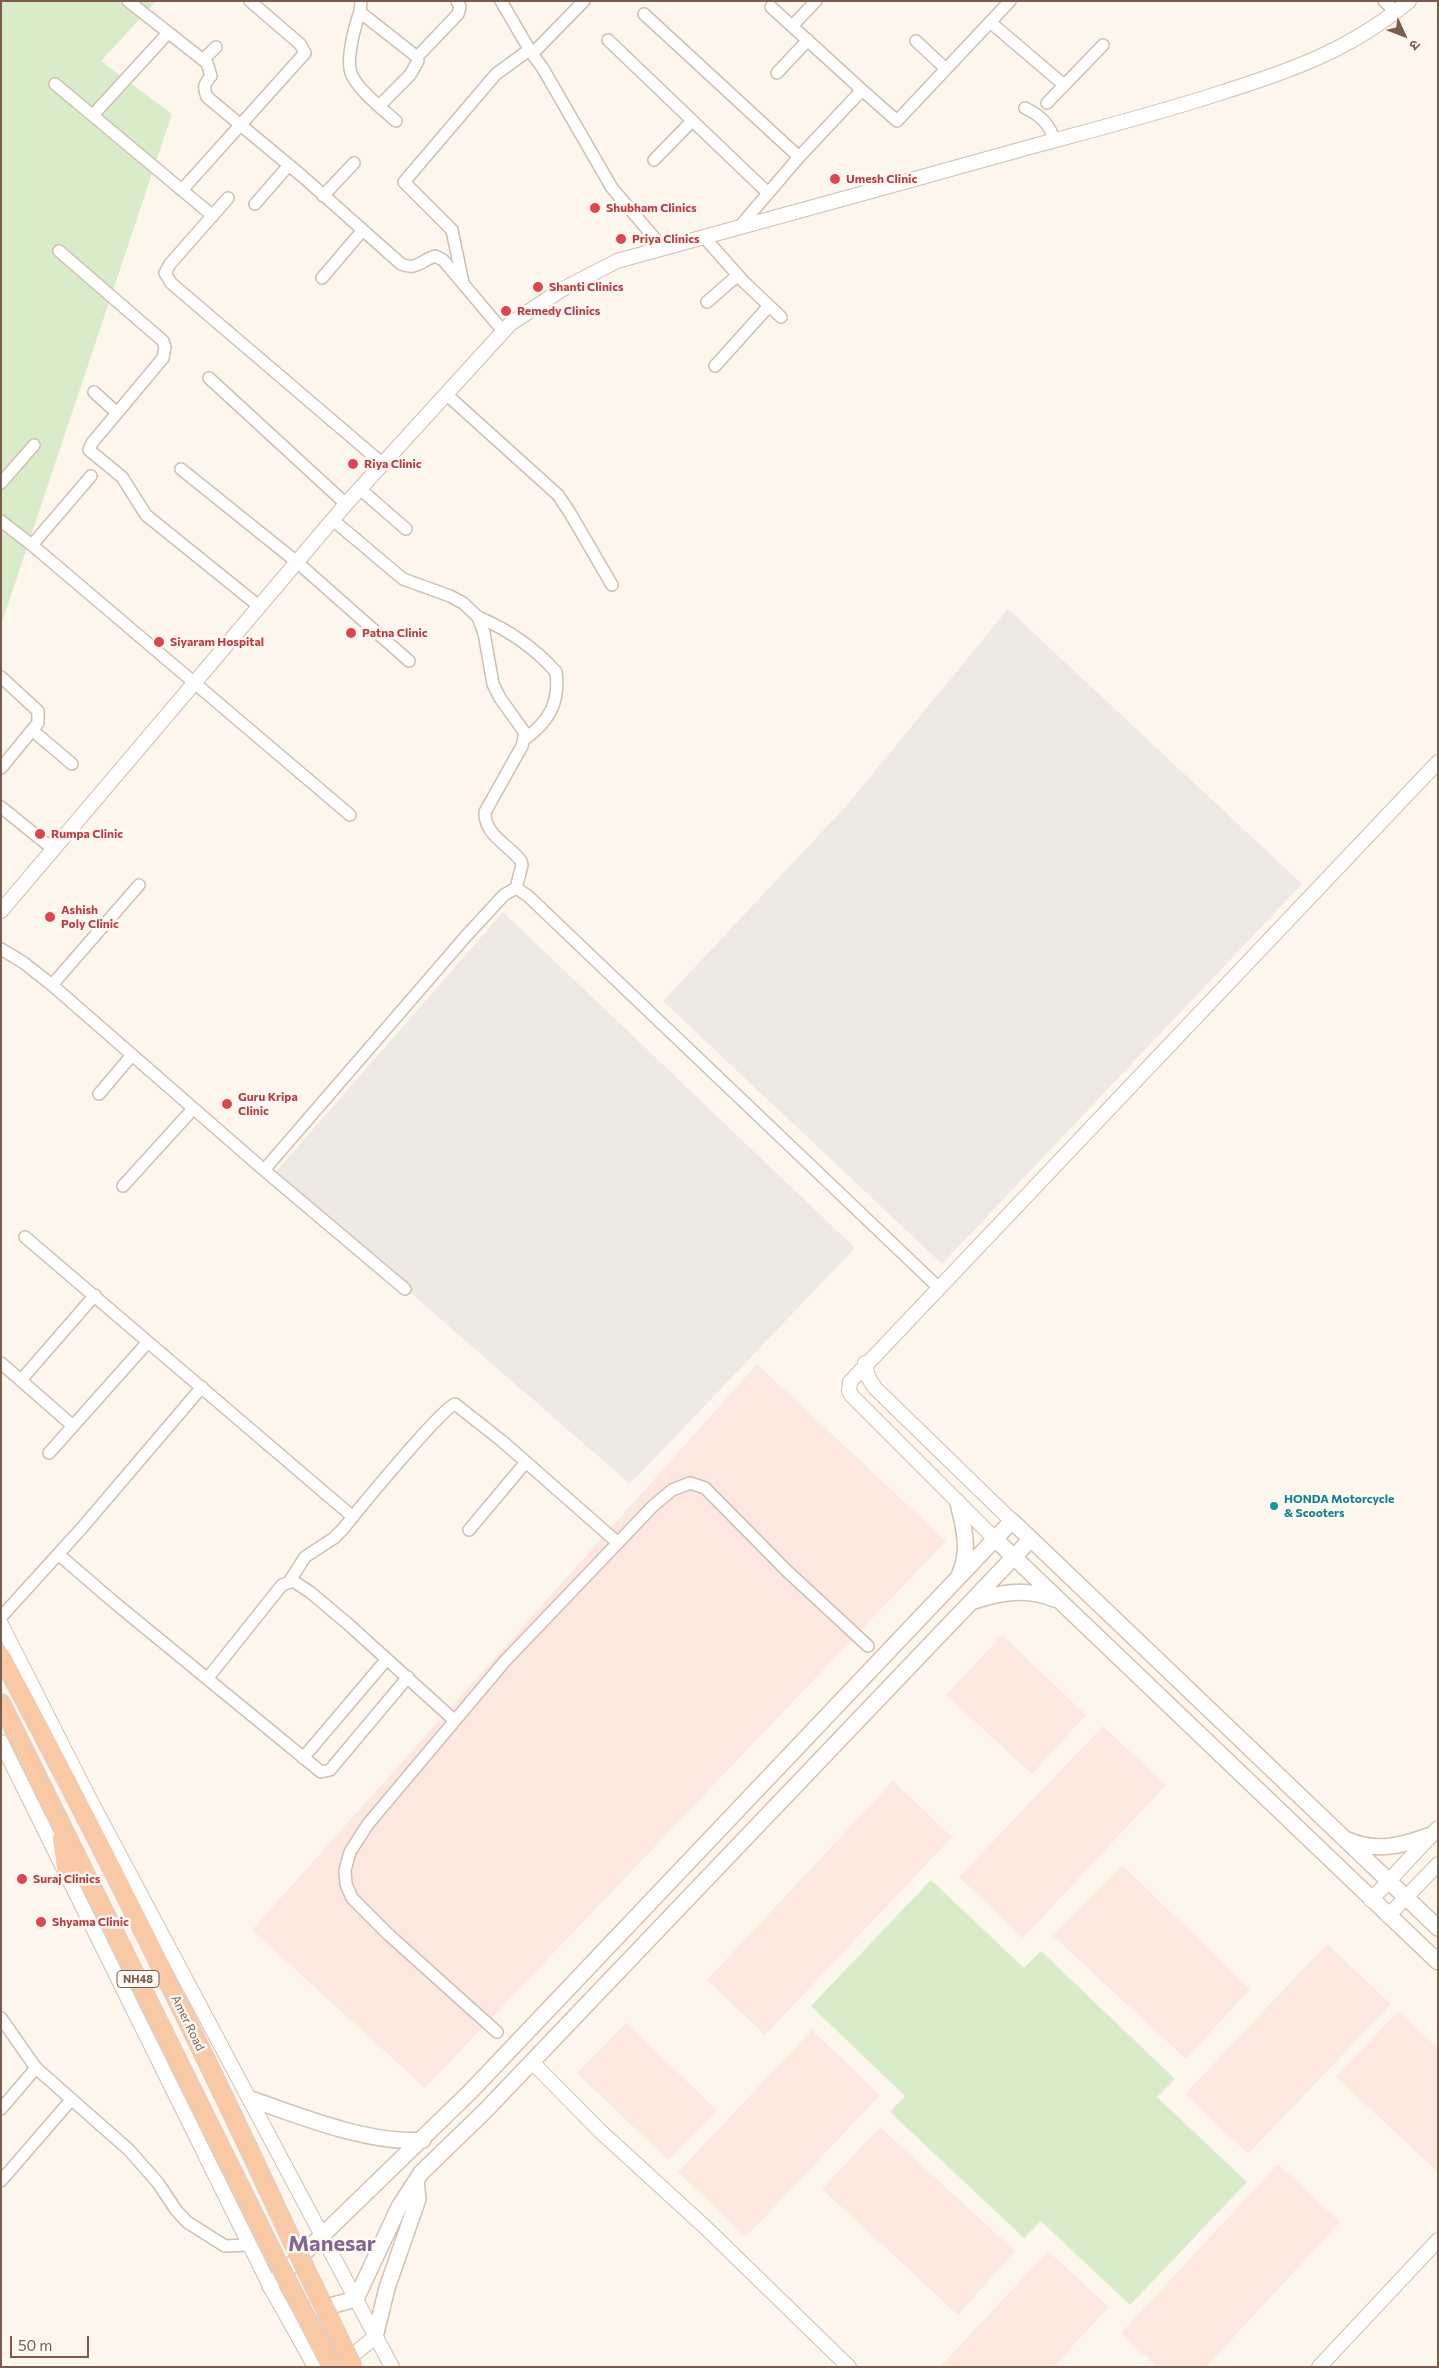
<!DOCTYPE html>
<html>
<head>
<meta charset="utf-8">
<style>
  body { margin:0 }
  #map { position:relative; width:1439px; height:2368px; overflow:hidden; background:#fdf6ec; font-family:Commissioner,"Noto Sans Devanagari",sans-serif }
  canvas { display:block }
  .frame { position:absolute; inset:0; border:2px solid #7a5c4d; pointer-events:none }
  .north { position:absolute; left:1379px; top:10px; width:50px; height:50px; -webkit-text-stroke:4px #fffaf3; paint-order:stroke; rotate:133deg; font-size:14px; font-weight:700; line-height:20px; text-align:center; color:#7a5c4d }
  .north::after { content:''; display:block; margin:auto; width:18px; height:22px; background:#7a5c4d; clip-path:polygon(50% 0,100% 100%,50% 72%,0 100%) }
  .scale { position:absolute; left:10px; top:2336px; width:79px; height:22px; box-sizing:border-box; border:2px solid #7a5c4d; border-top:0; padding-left:6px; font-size:15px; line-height:18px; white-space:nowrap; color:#7a5c4d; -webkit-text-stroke:4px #fffaf3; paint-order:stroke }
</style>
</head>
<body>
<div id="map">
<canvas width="1439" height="2368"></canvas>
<div class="frame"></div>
<div class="north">उ</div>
<div class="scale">50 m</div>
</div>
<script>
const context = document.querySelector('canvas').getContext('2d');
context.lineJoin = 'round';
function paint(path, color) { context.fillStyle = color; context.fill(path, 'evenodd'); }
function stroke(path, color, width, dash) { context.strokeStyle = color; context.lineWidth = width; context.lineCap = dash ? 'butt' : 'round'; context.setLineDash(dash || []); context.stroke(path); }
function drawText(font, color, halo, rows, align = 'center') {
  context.font = font + ' Commissioner,sans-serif'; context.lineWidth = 5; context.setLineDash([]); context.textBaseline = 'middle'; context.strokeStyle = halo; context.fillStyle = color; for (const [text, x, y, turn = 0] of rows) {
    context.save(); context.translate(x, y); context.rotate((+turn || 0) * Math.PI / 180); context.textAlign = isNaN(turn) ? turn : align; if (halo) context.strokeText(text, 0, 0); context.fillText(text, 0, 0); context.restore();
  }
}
const commercial = new Path2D(`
  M757,1364L946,1541L425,2088L252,1930Z
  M1002,1635L1086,1715L1032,1774L946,1695Z
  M1103,1726L1166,1785L1023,1938L959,1877Z
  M893,1781L952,1837L765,2035L707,1980Z
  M1122,1865L1250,1989L1186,2059L1053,1936Z
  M1327,1944L1391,2004L1248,2154L1185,2094Z
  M1398,2011L1438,2048V2172L1336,2077Z
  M626,2023L717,2110L668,2160L577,2073Z
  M812,2030L880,2095L746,2237L678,2172Z
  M880,2127L1015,2251L958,2315L822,2189Z
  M1278,2164L1340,2222L1206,2367H1157L1121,2333Z
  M1048,2251L1109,2307L1053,2367H940Z`);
const industrial = new Path2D(`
  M1008,609L1302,884L942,1264L663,1001L847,805Z
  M503,912L855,1248L630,1484L274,1174Z`);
const green = new Path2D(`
  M1,1H156L101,61L172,114L1,625Z
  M931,1880L1024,1968L1041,1951L1175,2079L1157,2097L1247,2182L1130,2305L1041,2221L1024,2238L890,2112L905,2096L811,2006Z`);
const minor = new Path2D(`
  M128,1L207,63L211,76C204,84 203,87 207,97L302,176L401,264C416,271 422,260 435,256L443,260L503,331
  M361,1L360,12L417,57L418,61L410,75L379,106
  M501,1L532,54
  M584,1L532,54L542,67L612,188L663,248
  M1384,1L1396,12
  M771,7L862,90
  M360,12C355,25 346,59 351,73C357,89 382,109 396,121
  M644,14L799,157
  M990,22L1064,85
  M792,26L816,1
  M608,40L768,193
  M916,41L946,69
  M417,57L458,14L460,7L457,1
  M203,60L216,47
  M777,73L808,40
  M55,84L213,216
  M1047,103L1103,45
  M1025,108C1040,115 1050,124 1054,140
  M93,115L168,33
  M654,160L692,121
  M182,190L305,53L300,44L250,1
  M323,196L354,163
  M228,198L170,264L165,273L171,283L383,464
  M255,204L289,165
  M741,225L799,157L862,90L897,121L1010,1
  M704,237L743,281L781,317
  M59,251L163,341L165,347L163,358L92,443L89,450L122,477L146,515L260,607
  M322,278L362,231
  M463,283L452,230L404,182L496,74L529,50
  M707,302L738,275
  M715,366L769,306
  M209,378L346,504
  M94,392L117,413
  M446,394L558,495L570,513L612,585
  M181,469L298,563L409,661
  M1,483L34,445
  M360,489L406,529
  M333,520L403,579L450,596L463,603L478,617L484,633L493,684L500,698L525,733L522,746L485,812C484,835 508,844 521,861L522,865L516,888
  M1,521L32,545L350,815
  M32,545L91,476
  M478,617C509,630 534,647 556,672C560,703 549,721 525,739
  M1,677L38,711V723L1,768
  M32,730L72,764
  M1,807L53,849
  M1,949L24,963L52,985L264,1170L405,1289
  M52,985L139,885
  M99,1094L132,1055
  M264,1170L467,935L504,895L516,888L528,896L938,1287
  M123,1186L193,1109
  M25,1237L353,1517
  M1,1363L73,1426
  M21,1380L95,1295
  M49,1453L148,1342
  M469,1530L526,1462
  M58,1554L115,1603L321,1772L330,1770L408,1677
  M289,1582L305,1557L334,1538L343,1529C358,1510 441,1409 455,1404L502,1441L618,1543
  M1,1617L81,1529L202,1387
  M207,1679L274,1595L282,1585L293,1581L310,1592L348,1624L454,1720
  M303,1758L387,1659
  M1,2018L36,2068L129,2150L158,2183L176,2210L187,2222L225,2246L251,2245
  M497,2032L389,1935L352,1898L346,1884L345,1870L350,1852L368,1824L505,1661L653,1506L672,1490L690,1483L705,1488L787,1571L868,1646
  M1,2109L36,2068
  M1,2181L71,2100`);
const tertiary = new Path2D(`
  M1,911L346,504L510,324L561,290L617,261C751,225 885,187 1019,150C1085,132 1152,115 1217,94C1290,71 1349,51 1409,1
  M865,1363L868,1377L875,1388L1012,1521
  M995,1539L852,1396L849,1391L850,1382L1438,762
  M1,1624L86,1792L392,2367
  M1,1742L270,2286L315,2367
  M1371,1900L1438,1828
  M1388,1916L1438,1864
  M532,2062L600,2131L705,2227L849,2367
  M343,2363L375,2337
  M1319,2367L1438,2240`);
const secondary = new Path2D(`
  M958,1503C964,1527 970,1551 960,1573
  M995,1539L1438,1962
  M974,1601C1001,1592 1027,1588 1054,1599
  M1348,1840C1377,1853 1404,1845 1431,1835
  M251,2099C299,2116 372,2145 423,2140
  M270,2286L470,2092L1012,1521L1438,1928
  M288,2317L356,2299L399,2207L421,2173L485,2111L1031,1539
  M375,2337L387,2288L418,2199L416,2181`);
const trunk = new Path2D(`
  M1,1656C104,1848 200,2043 292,2241
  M1,1703L274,2255
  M62,1839L67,1874`);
const trunkBridge = new Path2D(`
  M292,2241L353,2367
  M274,2255L332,2367`);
const markers = [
  [835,179,6,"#e0444e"],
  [595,208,6,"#e0444e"],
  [621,239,6,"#e0444e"],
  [538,287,6,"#e0444e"],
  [506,311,6,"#e0444e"],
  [353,464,6,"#e0444e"],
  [351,633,6,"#e0444e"],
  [159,642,6,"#e0444e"],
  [40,834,6,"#e0444e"],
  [50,917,6,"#e0444e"],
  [227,1104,6,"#e0444e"],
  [1274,1506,5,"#0f9aa8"],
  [22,1879,6,"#e0444e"],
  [41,1922,6,"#e0444e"]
];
const shields = [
  [138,1979,42]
];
const shieldNames = [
  ["NH48",138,1979]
];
const healthNames = [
  ["Umesh Clinic",846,179],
  ["Shubham Clinics",606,208],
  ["Priya Clinics",632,239],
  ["Shanti Clinics",549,287],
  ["Remedy Clinics",517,311],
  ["Riya Clinic",364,464],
  ["Patna Clinic",362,633],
  ["Siyaram Hospital",170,642],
  ["Rumpa Clinic",51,834],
  ["Ashish",61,910],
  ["Poly Clinic",61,924],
  ["Guru Kripa",238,1097],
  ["Clinic",238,1111],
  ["Suraj Clinics",33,1879],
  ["Shyama Clinic",52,1922]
];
const cultureNames = [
  ["HONDA Motorcycle",1284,1499],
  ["& Scooters",1284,1513]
];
const streetNames = [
  ["Amer Road",188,2023,64]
];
const townNames = [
  ["Manesar",332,2244]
];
paint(commercial, '#fde8e0');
paint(industrial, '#efe9e4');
paint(green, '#d8ecc9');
stroke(minor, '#d1beb0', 14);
stroke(tertiary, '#d1beb0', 16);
stroke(secondary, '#d6c0b0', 18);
stroke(trunk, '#dad1cd', 20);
stroke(minor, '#fff', 11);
stroke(tertiary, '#fff', 14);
stroke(secondary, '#fff', 15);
stroke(trunk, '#f9c8a4', 18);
stroke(trunkBridge, '#dad1cd', 20, []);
stroke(trunkBridge, '#f9c8a4', 18);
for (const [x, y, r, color] of markers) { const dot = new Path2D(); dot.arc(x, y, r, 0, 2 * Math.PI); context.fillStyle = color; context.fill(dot); stroke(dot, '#fffaf3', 2); }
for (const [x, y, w] of shields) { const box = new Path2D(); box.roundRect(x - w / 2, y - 8.5, w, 17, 4); context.fillStyle = '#fffaf3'; context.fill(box); stroke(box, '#7a5c4d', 1); }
drawText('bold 11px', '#7a5c4d', null, shieldNames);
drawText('bold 12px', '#be3a42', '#fffaf3', healthNames, 'left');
drawText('bold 12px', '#0d838f', '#fffaf3', cultureNames, 'left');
drawText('12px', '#7a5c4d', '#fffaf3', streetNames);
drawText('bold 22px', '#846695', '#fffaf3', townNames);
</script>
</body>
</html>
